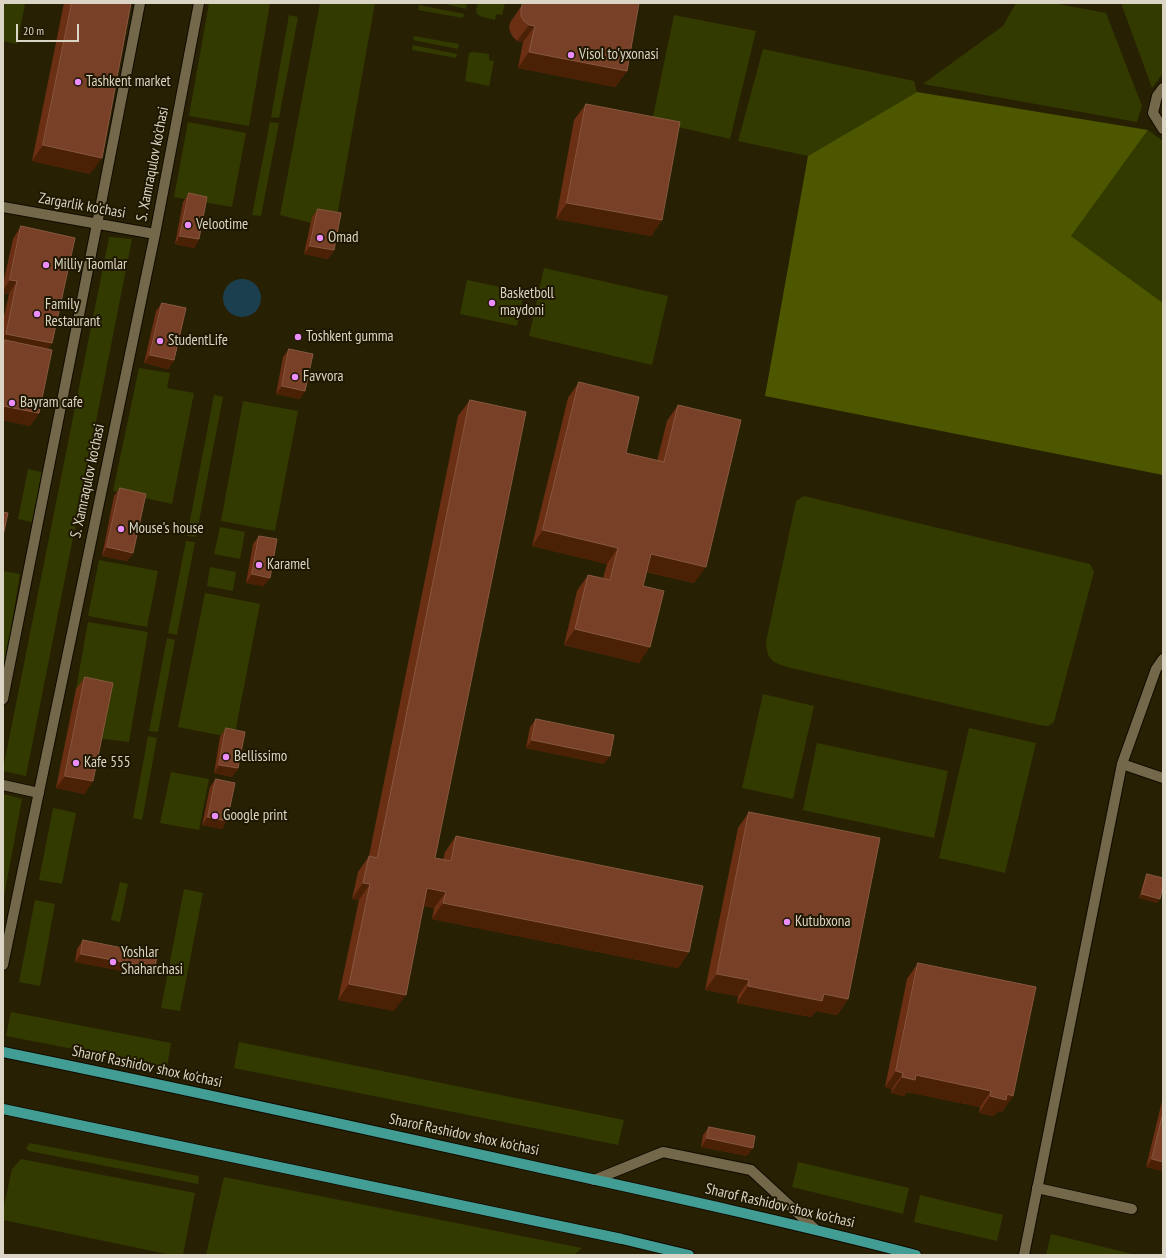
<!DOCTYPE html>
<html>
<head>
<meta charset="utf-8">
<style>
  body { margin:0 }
  #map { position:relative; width:1166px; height:1258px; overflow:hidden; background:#282002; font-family:"PT Sans Narrow",sans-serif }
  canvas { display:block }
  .frame { position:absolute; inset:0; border:4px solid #dad5c4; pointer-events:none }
  .scale { position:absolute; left:16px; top:24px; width:63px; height:18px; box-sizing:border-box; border:2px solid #dad5c4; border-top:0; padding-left:5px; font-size:12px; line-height:14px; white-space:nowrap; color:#dad5c4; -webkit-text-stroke:3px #1f1700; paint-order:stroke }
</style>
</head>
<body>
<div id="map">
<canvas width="1166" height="1258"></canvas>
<div class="frame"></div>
<div class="scale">20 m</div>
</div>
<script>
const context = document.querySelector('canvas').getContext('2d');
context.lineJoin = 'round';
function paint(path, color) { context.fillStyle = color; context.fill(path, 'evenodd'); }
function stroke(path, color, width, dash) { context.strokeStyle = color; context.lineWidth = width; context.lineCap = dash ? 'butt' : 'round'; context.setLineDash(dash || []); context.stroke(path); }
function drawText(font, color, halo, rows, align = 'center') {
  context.font = font + ' "PT Sans Narrow",sans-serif'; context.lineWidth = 4; context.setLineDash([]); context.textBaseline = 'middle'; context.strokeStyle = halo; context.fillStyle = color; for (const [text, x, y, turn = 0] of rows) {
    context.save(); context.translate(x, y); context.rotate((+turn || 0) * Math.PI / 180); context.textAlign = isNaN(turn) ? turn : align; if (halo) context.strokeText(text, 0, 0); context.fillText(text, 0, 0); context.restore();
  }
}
const green = new Path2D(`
  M3,3L25,4L17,44L3,41Z
  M209,3H270L249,126L189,116Z
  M320,3H375L336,222L311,223L280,215Z
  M446,3H467L466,9L445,4Z
  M478,3H505L502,15L496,14L495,20L480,16L477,14L476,10Z
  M1016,3H1053L1106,13L1142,106L1137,122L923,84L1003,26Z
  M1121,3H1163V73L1152,88Z
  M419,5L464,14L463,18L418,10Z
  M289,15L298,17L279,118L271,117Z
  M674,15L756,31L730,139L652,121Z
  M414,36L459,44L458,49L413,40Z
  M413,45L457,54L456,58L412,50Z
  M763,49L914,81L917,92L808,156L738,141Z
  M473,52L489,54V60L494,61L489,86L465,81L469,53Z
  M188,122L246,133L232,207L174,197Z
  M270,122L279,123L261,216L252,215Z
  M1148,130L1163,141V303L1071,236Z
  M109,237L132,239L26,776L3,771V769Z
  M544,268L668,296L652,365L529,336Z
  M467,280L524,292L517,326L460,314Z
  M139,368L170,373L167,388L194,393L172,504L113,491Z
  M214,395L223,397L196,537L187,536Z
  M243,401L298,411L275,531L221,521Z
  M28,469L42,472L32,522L18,519Z
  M804,496L1090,564L1094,572L1054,722L1048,726L1039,725L791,668C773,663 767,661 766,642L796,501Z
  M220,527L245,532L240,559L214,554Z
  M186,541L195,542L177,635L168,633Z
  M99,560L158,571L147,627L88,616Z
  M210,567L236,572L233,591L207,586Z
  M3,571L20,574L5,666L3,664Z
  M205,593L260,604L234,738L178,727Z
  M88,622L148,632L129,742L96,738L76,689Z
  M167,638L175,640L158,732L149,731Z
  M763,694L814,706L793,799L742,788Z
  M969,728L1036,743L1005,873L939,858Z
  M148,736L157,738L142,820L133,818Z
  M817,743L948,771L934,838L803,810Z
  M171,772L209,779L199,830L160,823Z
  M3,794L22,799L3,902Z
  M53,808L76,813L62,884L39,880Z
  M120,882L128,884L120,922L111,920Z
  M184,889L203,893L180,1011L161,1008Z
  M35,900L55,904L40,986L19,982Z
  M11,1012L171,1043L167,1067L6,1036Z
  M239,1042L624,1120L618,1145L234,1068Z
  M30,1143L199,1176L198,1184L29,1151L26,1148Z
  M21,1159L195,1193L183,1255H172L3,1220V1210L12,1169Z
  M798,1162L909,1188L903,1214L792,1187Z
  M224,1177L582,1248L574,1255H206Z
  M920,1195L1003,1215L997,1241L914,1222Z
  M1051,1234L1136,1255H1046Z`);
const forest = new Path2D(`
  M917,92L1148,130L1071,236L1163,303V475L765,396L808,156Z`);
const water = new Path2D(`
  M223 298a19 19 0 1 1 38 0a19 19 0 1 1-38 0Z`);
const lane = new Path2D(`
  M1163,88L1157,96L1153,113L1163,129
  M3,699L97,224
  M3,785L39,793
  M594,1180L663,1152L751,1170L815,1229
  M1037,1188L1132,1209`);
const street = new Path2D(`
  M3,207L155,234
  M97,224L140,3
  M1122,764L1163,778
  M3,965L155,234L199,3
  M1024,1255L1122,764L1156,669L1163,659`);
const primary = new Path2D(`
  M3,1052C180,1088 356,1127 532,1166C660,1194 789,1222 916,1255
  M3,1109L622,1239L689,1255`);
const wall = new Path2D(`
  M64,3H131L90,174L32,161Z
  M522,5L627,71L615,87L518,68L523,42L517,41L513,37L510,32L509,26L511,21Z
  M586,104L662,220L651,236L556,219L574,120Z
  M189,193L199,239L194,248L175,244L183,202Z
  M318,209L334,250L328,259L304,254L312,217Z
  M21,226L52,343L48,349L39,413L30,426L3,420V320L9,294L3,293V284L13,239Z
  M162,303L174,360L168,369L144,363L156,311Z
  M289,349L300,399L276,394L283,357Z
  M579,382L626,453L657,461L667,421L678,405L694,583L646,572L643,586L639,663L564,645L577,591L588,575L603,578L607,564L532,546L568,398Z
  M470,400L435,858L443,860L445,852L456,836L689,952L678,968L432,919L434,908L424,906L394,1011L338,1000L359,900L352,899L358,872L369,856L458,416Z
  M120,488L133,553L127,561L102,556L114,496Z
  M259,536L264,586L246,583L253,544Z
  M85,677L93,781L84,794L56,788L76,689Z
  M536,719L604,764L526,748L530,727Z
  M226,728L238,768L232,777L214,773L220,737Z
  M216,779L222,829L202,825L210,787Z
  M749,812L848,999L837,1015L816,1011L811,1017L737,1003L738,996L705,990L738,828Z
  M1147,874L1157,903L1139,898L1145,878Z
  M83,940L155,968L149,976L75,962L77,949Z
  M918,963L1013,1096L1002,1112L998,1111L994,1116L979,1113L980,1107L907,1092L904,1096L891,1093L892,1089L885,1087L907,979Z
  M1163,1097V1171L1146,1167Z
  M709,1127L747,1156L701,1147L703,1135Z`);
const shadedWall = new Path2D(`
  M529,25L535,26L523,42L517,41Z
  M529,52L627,71L615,87L518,68Z
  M43,145L102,158L90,174L32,161Z
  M567,203L662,220L651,236L556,219Z
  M180,236L199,239L194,248L175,244Z
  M310,246L334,250L328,259L304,254Z
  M10,280L17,281L9,294L3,293V290Z
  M6,334L52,343L44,355L5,340L3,342V338Z
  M150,355L174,360L168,369L144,363Z
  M282,386L305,391L300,399L276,394Z
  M3,406L39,413L30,426L3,420Z
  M543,530L618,548L607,564L532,546Z
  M107,547L133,553L127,561L102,556Z
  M651,554L706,567L694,583L639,570Z
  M252,574L270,578L264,586L246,583Z
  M575,629L650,647L639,663L564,645Z
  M532,740L610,756L604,764L526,748Z
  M219,765L238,768L232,777L214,773Z
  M65,776L93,781L84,794L56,788Z
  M208,817L227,821L222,829L202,825Z
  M363,883L370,884L359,900L352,899Z
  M427,888L446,892L434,908L416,905Z
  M1142,894L1160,899L1157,903L1139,898Z
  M443,903L689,952L678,968L432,919Z
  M81,954L155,968L149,976L75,962Z
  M717,974L749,980L738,996L705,990Z
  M349,984L406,995L394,1011L338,1000Z
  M748,986L824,994L848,999L837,1015L816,1011L811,1017L737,1003Z
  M896,1071L903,1073L892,1089L885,1087Z
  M916,1075L991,1091L980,1107L907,1092L904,1096L891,1093L902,1077Z
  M1007,1094L1013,1096L1002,1112L998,1111L994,1116L979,1113L990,1096Z
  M707,1138L753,1148L747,1156L701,1147Z
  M1152,1159L1163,1162V1171L1146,1167Z`);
const building = new Path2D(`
  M72,3H131L102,158L43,145Z
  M524,3H639L627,71L529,52L535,26L529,25L524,21L521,16V10L522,5Z
  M586,104L680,122L662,220L567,203Z
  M189,193L207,197L199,239L180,236Z
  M318,209L341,213L334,250L310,246Z
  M21,226L75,238L52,343L6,334L17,281L10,280Z
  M162,303L186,308L174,360L150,355Z
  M5,340L52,350L39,413L3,406V348Z
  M289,349L313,354L305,391L282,386Z
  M579,382L639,397L626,453L664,462L678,405L741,420L706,567L651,554L643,586L664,591L650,647L575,629L588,575L610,580L618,548L543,530Z
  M470,400L526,412L435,858L451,861L456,836L703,886L689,952L443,903L446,892L427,888L406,995L349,984L370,884L363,883L369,856L377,858Z
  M120,488L146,494L133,553L107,547Z
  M3,512L8,513L3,536Z
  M259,536L277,539L270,578L252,574Z
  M85,677L113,683L93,781L65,776Z
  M536,719L614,735L610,756L532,740Z
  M226,728L245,732L238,768L219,765Z
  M216,779L235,783L227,821L208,817Z
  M749,812L880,838L848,999L824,994L822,1001L748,986L749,980L717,974Z
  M1147,874L1163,878V886L1160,899L1142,894Z
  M83,940L157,955L155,968L81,954Z
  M918,963L1036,987L1013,1096L1007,1094L1006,1100L990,1096L991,1091L916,1075L915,1080L902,1077L903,1073L896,1071Z
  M1163,1113V1162L1152,1159Z
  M709,1127L755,1136L753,1148L707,1138Z`);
const markers = [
  [571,55,4,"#eb8dfb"],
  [78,82,4,"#eb8dfb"],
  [188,225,4,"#eb8dfb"],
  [320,238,4,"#eb8dfb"],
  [46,265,4,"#eb8dfb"],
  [492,303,4,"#eb8dfb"],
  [37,314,4,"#eb8dfb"],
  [298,337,4,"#eb8dfb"],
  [160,341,4,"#eb8dfb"],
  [295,377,4,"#eb8dfb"],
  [12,403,4,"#eb8dfb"],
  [121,529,4,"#eb8dfb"],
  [259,565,4,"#eb8dfb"],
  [226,757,4,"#eb8dfb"],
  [76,763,4,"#eb8dfb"],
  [215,816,4,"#eb8dfb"],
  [787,922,4,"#eb8dfb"],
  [113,962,4,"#eb8dfb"]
];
const poiNames = [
  ["Visol to'yxonasi",579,55],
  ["Tashkent market",86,82],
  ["Velootime",196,225],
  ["Omad",328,238],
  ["Milliy Taomlar",54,265],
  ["Basketboll",500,294],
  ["maydoni",500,311],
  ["Family",45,305],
  ["Restaurant",45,322],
  ["Toshkent gumma",306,337],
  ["StudentLife",168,341],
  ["Favvora",303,377],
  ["Bayram cafe",20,403],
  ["Mouse's house",129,529],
  ["Karamel",267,565],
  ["Bellissimo",234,757],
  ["Kafe 555",84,763],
  ["Google print",223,816],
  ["Kutubxona",795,922],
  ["Yoshlar",121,953],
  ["Shaharchasi",121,970]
];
const streetNames = [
  ["S. Xamraqulov ko'chasi",153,164,-79],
  ["Zargarlik ko'chasi",82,206,10],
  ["S. Xamraqulov ko'chasi",88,481,-78],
  ["Sharof Rashidov shox ko'chasi",147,1067,12],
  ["Sharof Rashidov shox ko'chasi",464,1135,12],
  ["Sharof Rashidov shox ko'chasi",780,1206,13]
];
paint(green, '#333a00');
paint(forest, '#4d5700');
paint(water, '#1c3f50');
stroke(lane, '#100a00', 12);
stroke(street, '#100a00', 12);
stroke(primary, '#100a00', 12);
stroke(lane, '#73694a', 10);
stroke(street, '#73694a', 10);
stroke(primary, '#429e95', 10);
paint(wall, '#6b2f14');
paint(shadedWall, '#4b2105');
paint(building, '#774027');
stroke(building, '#875840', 1);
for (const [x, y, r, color] of markers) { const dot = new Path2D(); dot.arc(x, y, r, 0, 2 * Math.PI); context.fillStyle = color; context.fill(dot); stroke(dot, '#1f1700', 1.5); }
drawText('15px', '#dad5c4', '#1f1700', poiNames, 'left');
drawText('15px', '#dad5c4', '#1f1700', streetNames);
</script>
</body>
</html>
